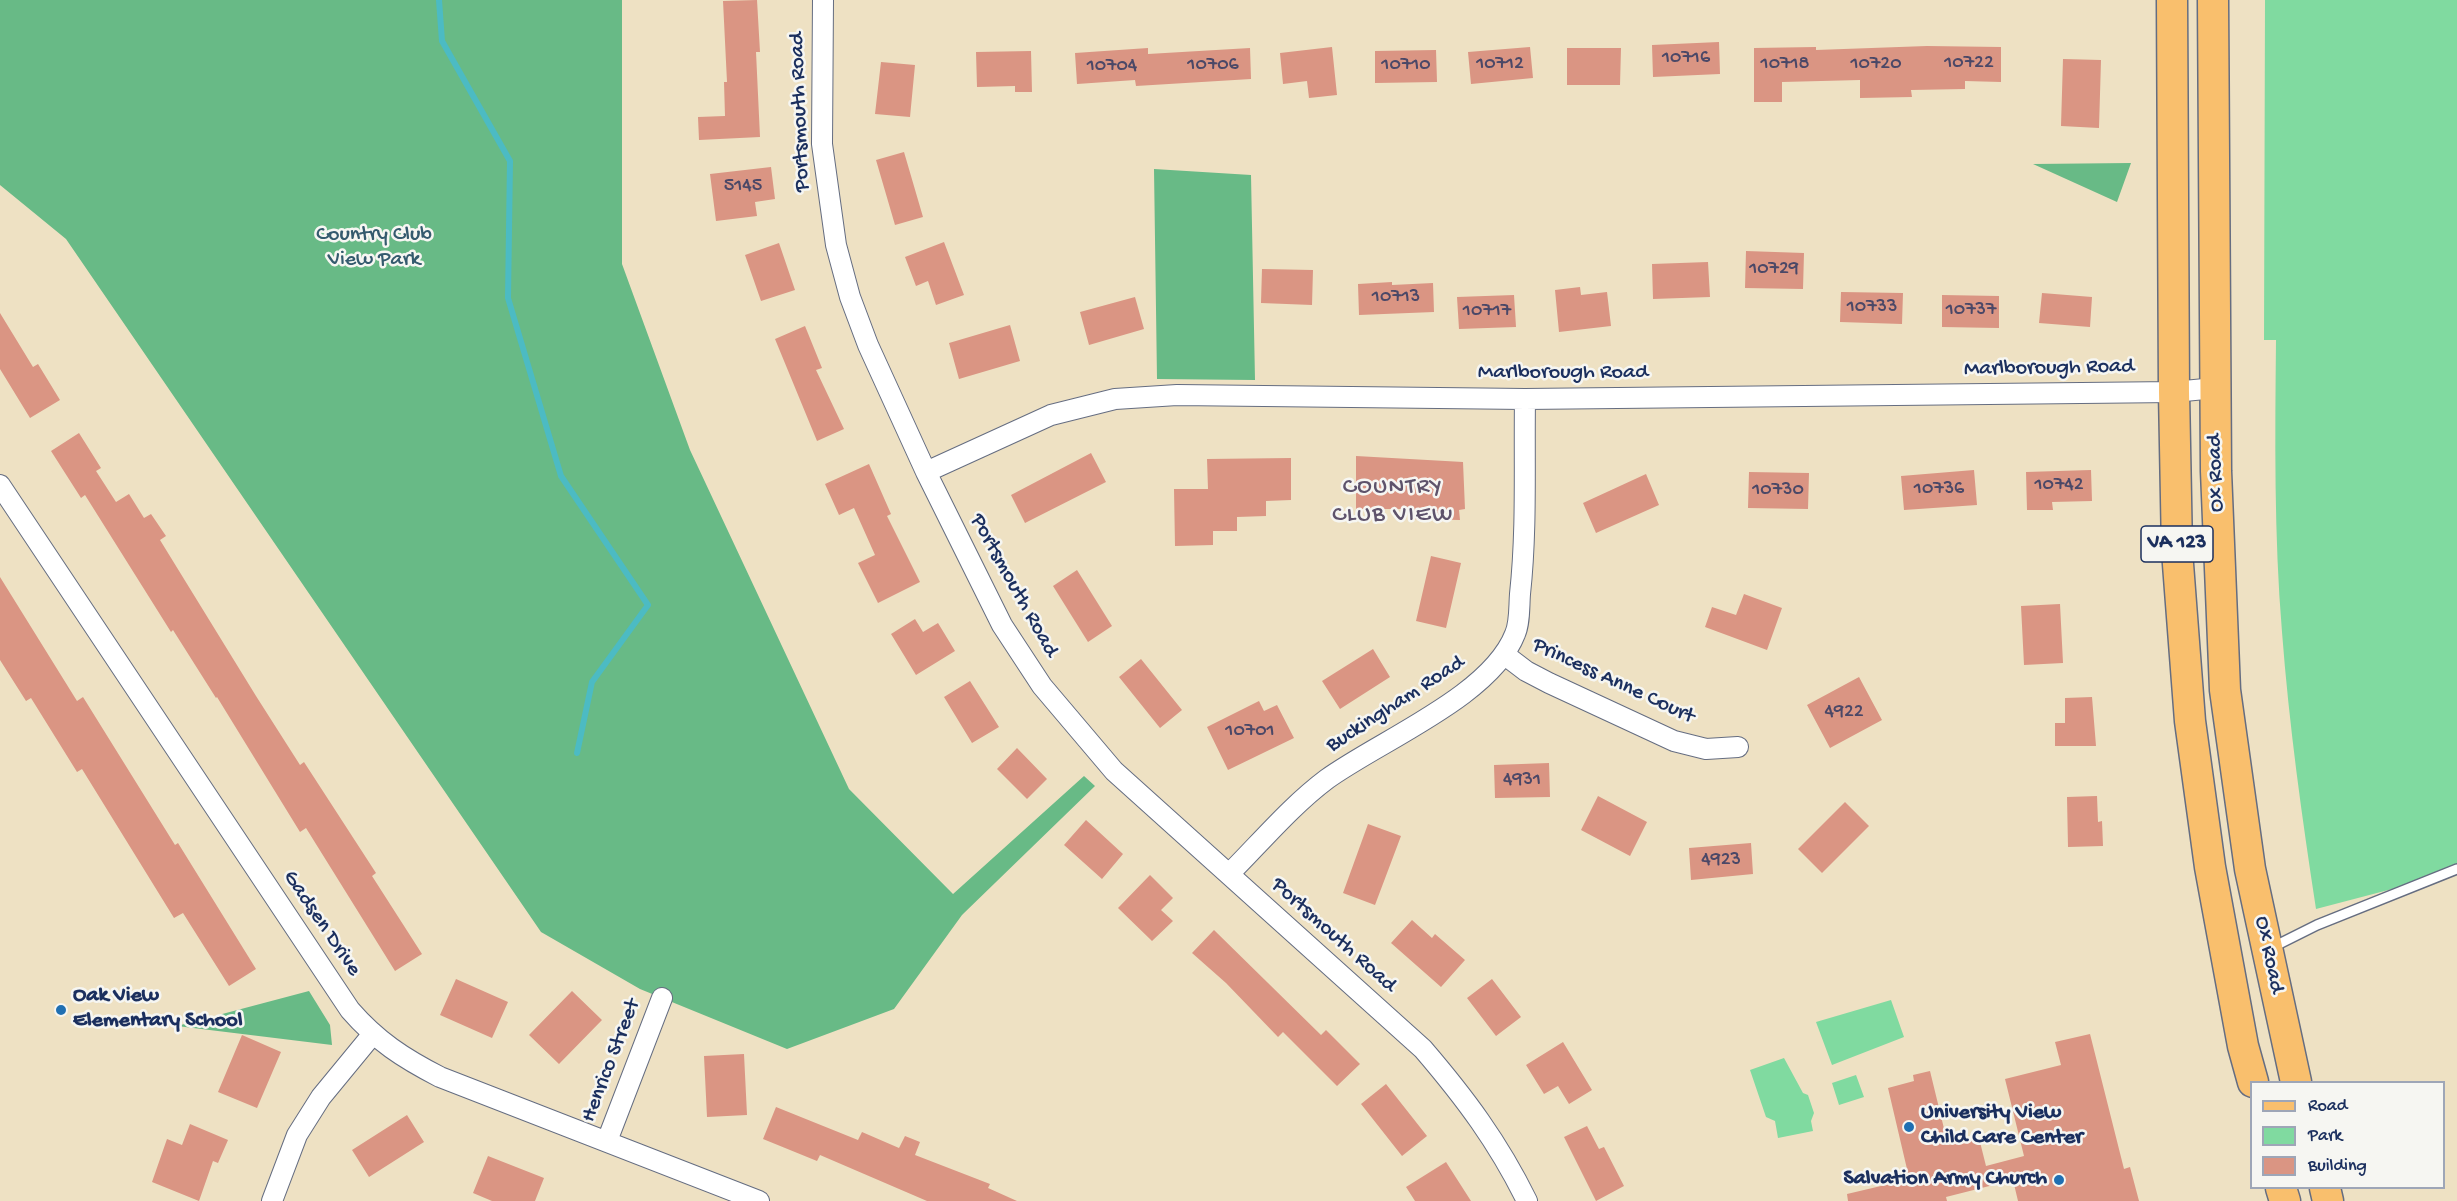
<!DOCTYPE html>
<html>
<head>
<meta charset="utf-8">
<style>
  body { margin:0 }
  #map { position:relative; width:2457px; height:1201px; overflow:hidden; background:#eee1c3; font-family:"Gochi Hand",sans-serif }
  canvas { display:block }
  .legend { position:absolute; left:2250px; top:1081px; width:195px; height:108px; box-sizing:border-box; background:#f6f6f2; border:2px solid #9ea6b7; margin:0; padding:8px 10px; list-style:none; font-size:18px; color:#1b2f5e }
  .legend li { display:flex; align-items:center; gap:12px; height:30px }
  .legend b { width:30px; border:2px solid #9ea6b7 }
</style>
</head>
<body>
<div id="map">
<canvas width="2457" height="1201"></canvas>
<ul class="legend">
<li><b style="height:8px;background:#f9bf6d"></b>Road</li>
<li><b style="height:16px;background:#80daa0"></b>Park</li>
<li><b style="height:16px;background:#da9583"></b>Building</li>
</ul>
</div>
<script>
const context = document.querySelector('canvas').getContext('2d');
context.lineJoin = 'round';
function paint(path, color) { context.fillStyle = color; context.fill(path, 'evenodd'); }
function stroke(path, color, width, dash) { context.strokeStyle = color; context.lineWidth = width; context.lineCap = dash ? 'butt' : 'round'; context.setLineDash(dash || []); context.stroke(path); }
function drawText(font, color, halo, rows, align = 'center') {
  context.font = font + ' "Gochi Hand",sans-serif'; context.lineWidth = 5; context.setLineDash([]); context.textBaseline = 'middle'; context.strokeStyle = halo; context.fillStyle = color; for (const [text, x, y, turn = 0] of rows) {
    context.save(); context.translate(x, y); context.rotate((+turn || 0) * Math.PI / 180); context.textAlign = isNaN(turn) ? turn : align; if (halo) context.strokeText(text, 0, 0); context.fillText(text, 0, 0); context.restore();
  }
}
const green = new Path2D(`
  M2265,0H2457V872L2316,909C2302,817 2289,725 2282,632C2274,535 2275,438 2276,340H2264Z
  M1891,1000L1904,1037L1832,1065L1816,1022Z
  M1784,1058L1803,1093L1808,1095L1814,1113L1811,1121L1813,1131L1778,1138L1775,1121L1766,1117L1750,1070Z
  M1856,1075L1864,1097L1839,1105L1832,1083Z`);
const forest = new Path2D(`
  M0,0H622V264L690,450L849,789L953,894L1084,776L1095,786L962,915L894,1009L787,1049L640,989L541,932L66,239L0,185Z
  M2131,163L2117,202L2033,164Z
  M1154,169L1251,175L1255,380L1157,379Z
  M309,991L330,1025L332,1045L177,1026Z`);
const stream = new Path2D(`
  M439,0L442,41L510,161L508,298L561,476L648,605L592,682L577,753`);
const building = new Path2D(`
  M757,0L760,52H756L760,137L699,140L698,117L725,116L724,82H727L723,1Z
  M1719,42L1720,74L1653,77L1652,45Z
  M1927,46L2001,47V82L1965,81V89L1911,90L1912,97L1860,98V80L1782,82V102H1754V48L1816,47V50Z
  M1332,47L1337,95L1309,98L1307,81L1283,84L1280,53Z
  M1530,47L1533,78L1471,84L1468,52Z
  M1148,48V54L1250,48L1251,79L1136,86L1135,80L1077,84L1075,53Z
  M1567,48H1621L1620,85H1567Z
  M1436,50L1437,82L1375,83V51Z
  M1031,51L1032,92H1015V86L977,87L976,52Z
  M2063,59L2101,60L2099,128L2061,126Z
  M881,62L915,65L910,117L875,114Z
  M904,152L923,217L895,225L876,160Z
  M771,167L775,199L755,202L757,216L716,221L710,174Z
  M944,242L964,295L936,305L928,281L916,286L905,257Z
  M779,243L795,290L761,301L745,255Z
  M1746,251L1804,253L1803,289L1745,288Z
  M1708,262L1710,297L1653,299L1652,264Z
  M1262,269L1313,270L1312,305L1261,303Z
  M1392,282V285L1433,283L1434,312L1359,315L1358,284Z
  M1580,287L1581,295L1607,292L1611,326L1559,332L1555,290Z
  M1841,292L1903,293L1902,324L1840,322Z
  M2042,293L2092,297L2090,327L2039,323Z
  M1514,295L1516,327L1459,329L1457,297Z
  M1942,295L1999,296V328L1942,327Z
  M1135,297L1144,329L1089,345L1080,312Z
  M0,313L33,367L38,364L60,400L30,418L0,369Z
  M1010,325L1020,361L959,379L949,343Z
  M805,326L822,368L816,370L844,429L817,441L775,339Z
  M79,433L101,468L96,471L116,502L129,494L144,518L151,514L166,536L160,540L256,696L300,765L304,762L376,873L372,876L422,954L395,971L306,828L300,832L217,697L216,698L173,630L171,632L85,495L81,498L51,451Z
  M1091,453L1106,482L1025,523L1011,495Z
  M1356,456L1463,462L1465,509L1459,510L1460,520L1408,519V509H1356Z
  M1291,458V500L1266,501V516L1237,517V531H1213V545L1175,546L1174,489H1208L1207,459Z
  M869,464L891,514L887,516L920,582L878,603L858,563L875,555L854,508L839,515L825,484Z
  M1974,470L1977,505L1904,510L1901,476Z
  M2091,470L2092,501L2052,502L2053,510H2027L2026,472Z
  M1749,472L1809,473L1808,509L1748,508Z
  M1646,474L1659,505L1596,533L1583,503Z
  M1431,556L1461,563L1446,628L1416,621Z
  M1077,570L1112,626L1088,642L1053,586Z
  M0,577L77,701L83,697L175,845L178,843L256,969L229,986L183,913L174,918L82,769L77,772L31,698L26,701L0,660Z
  M1744,594L1782,608L1767,650L1705,627L1712,607L1736,615Z
  M2060,604L2063,663L2024,665L2021,606Z
  M915,619L923,632L938,623L955,651L916,675L891,634Z
  M1373,649L1390,677L1340,709L1322,681Z
  M1141,659L1182,710L1160,728L1119,677Z
  M1859,677L1882,720L1830,748L1807,705Z
  M970,681L999,727L972,743L944,697Z
  M2092,697L2096,746H2055V723H2065V698Z
  M1259,701L1264,711L1277,705L1294,738L1228,770L1207,727Z
  M1017,748L1047,779L1027,799L997,769Z
  M1549,763L1550,797L1495,798L1494,765Z
  M1598,796L1647,822L1630,856L1581,830Z
  M2097,796L2098,822L2102,821L2103,846L2068,847L2067,797Z
  M1845,802L1869,826L1822,873L1798,849Z
  M1086,820L1123,854L1102,879L1064,845Z
  M1368,824L1401,836L1375,905L1343,893Z
  M1751,843L1753,874L1691,880L1689,848Z
  M1150,875L1173,898L1161,910L1173,921L1152,941L1118,908Z
  M1412,920L1432,938L1435,934L1465,960L1441,987L1391,943Z
  M1214,930L1321,1035L1326,1030L1360,1064L1337,1086L1283,1032L1278,1037L1226,983L1192,953Z
  M456,979L508,1002L492,1038L440,1015Z
  M1492,979L1521,1017L1496,1036L1467,998Z
  M572,991L602,1020L559,1064L529,1035Z
  M2090,1034L2124,1169L2130,1167L2139,1201H2018L2013,1180L1946,1197L1947,1201H1848L1847,1194L1898,1182L1896,1172L1907,1169L1888,1088L1914,1081L1913,1075L1930,1071L1948,1145L1979,1138L1986,1166L2024,1156L2005,1079L2061,1065L2055,1042Z
  M242,1035L281,1052L257,1108L218,1092Z
  M1563,1042L1592,1090L1569,1104L1558,1086L1544,1094L1526,1065Z
  M744,1054L747,1115L707,1117L704,1056Z
  M1386,1084L1427,1136L1402,1156L1361,1104Z
  M776,1107L858,1140L862,1132L899,1148L905,1136L920,1142L915,1155L990,1184L988,1188L1017,1201H927L820,1155L817,1161L763,1139Z
  M407,1115L424,1142L369,1177L352,1150Z
  M190,1124L228,1140L218,1163L213,1161L199,1201L152,1182L167,1139L182,1145Z
  M1587,1126L1599,1149L1604,1147L1624,1186L1596,1201L1564,1137Z
  M488,1156L544,1178L535,1201H492L473,1193Z
  M1446,1162L1471,1201H1415L1406,1187Z`);
const service = new Path2D(`
  M2271,948L2317,925L2457,869`);
const minor = new Path2D(`
  M823,0L822,144L836,245L850,297L868,345L926,472L1002,625L1042,686L1114,771L1423,1049C1465,1098 1498,1142 1527,1201
  M926,472L1051,415L1115,399L1177,395L1525,399L2174,392L2215,388
  M0,485L350,1010C377,1041 403,1058 440,1077L759,1201
  M1505,655L1526,671L1549,683L1674,741L1706,749L1738,747
  M1229,874C1261,842 1291,806 1327,779C1381,740 1491,696 1515,634C1520,623 1519,607 1520,594C1527,530 1524,463 1525,399
  M607,1141L662,998
  M272,1201L297,1135L321,1097L372,1035`);
const primary = new Path2D(`
  M2172,0L2174,392L2177,551L2190,721L2210,867L2243,1046L2253,1082
  M2213,0L2216,471L2225,690L2250,869L2296,1082
  M2281,1188L2285,1201
  M2325,1188L2328,1201`);
const markers = [
  [61,1010,6,"#1f6fb2"],
  [1909,1127,6,"#1f6fb2"],
  [2059,1180,6,"#1f6fb2"]
];
const numberNames = [
  ["10716",1686,59],
  ["10722",1969,64],
  ["10712",1500,65],
  ["10718",1785,65],
  ["10720",1876,65],
  ["10706",1213,66],
  ["10710",1406,66],
  ["10704",1112,67],
  ["5145",743,187],
  ["10729",1774,270],
  ["10713",1396,298],
  ["10733",1872,308],
  ["10737",1971,311],
  ["10717",1487,312],
  ["10742",2059,486],
  ["10736",1939,490],
  ["10730",1778,491],
  ["4922",1844,713],
  ["10701",1250,732],
  ["4931",1522,781],
  ["4923",1721,861]
];
const shields = [
  [2177,544,72]
];
const shieldNames = [
  ["VA 123",2177,544]
];
const streetNames = [
  ["Portsmouth Road",801,112,-92],
  ["Marlborough Road",2049,369,-1],
  ["Marlborough Road",1563,374],
  ["Ox Road",2217,473,-92],
  ["Portsmouth Road",1013,586,61],
  ["Princess Anne Court",1613,682,25],
  ["Buckingham Road",1396,705,-33],
  ["Gadsen Drive",321,924,56],
  ["Portsmouth Road",1333,936,42],
  ["Ox Road",2268,955,78],
  ["Henrico Street",612,1061,-69]
];
const parkNames = [
  ["Country Club",374,236],
  ["View Park",374,261]
];
const poiNames = [
  ["Oak View",73,997],
  ["Elementary School",73,1022],
  ["University View",1921,1114],
  ["Child Care Center",1921,1139],
  ["Salvation Army Church",2047,1180,"right"]
];
const neighbourhoodNames = [
  ["COUNTRY",1393,488],
  ["CLUB VIEW",1393,516]
];
paint(green, '#80daa0');
paint(forest, '#68ba86');
stroke(stream, '#4cbbc3', 6);
paint(building, '#da9583');
stroke(service, '#656d81', 12);
stroke(minor, '#656d81', 22);
stroke(primary, '#656d81', 33);
stroke(service, '#fff', 9);
stroke(minor, '#fff', 20);
stroke(primary, '#f9bf6d', 30);
for (const [x, y, r, color] of markers) { const dot = new Path2D(); dot.arc(x, y, r, 0, 2 * Math.PI); context.fillStyle = color; context.fill(dot); stroke(dot, '#f6f6f2', 2); }
drawText('20px', '#4b4867', null, numberNames);
for (const [x, y, w] of shields) { const box = new Path2D(); box.roundRect(x - w / 2, y - 18, w, 36, 4.5); context.fillStyle = '#f6f6f2'; context.fill(box); stroke(box, '#1b2f5e', 1.5); }
drawText('bold 21px', '#1b2f5e', null, shieldNames);
drawText('22px', '#1b2f5e', '#f6f6f2', streetNames);
drawText('22px', '#345a6e', '#f6f6f2', parkNames);
drawText('bold 22px', '#1b2f5e', '#f6f6f2', poiNames, 'left');
context.letterSpacing = '1.5px';
drawText('24px', '#5e536b', '#f6f6f2', neighbourhoodNames);
context.letterSpacing = '0px';
</script>
</body>
</html>
